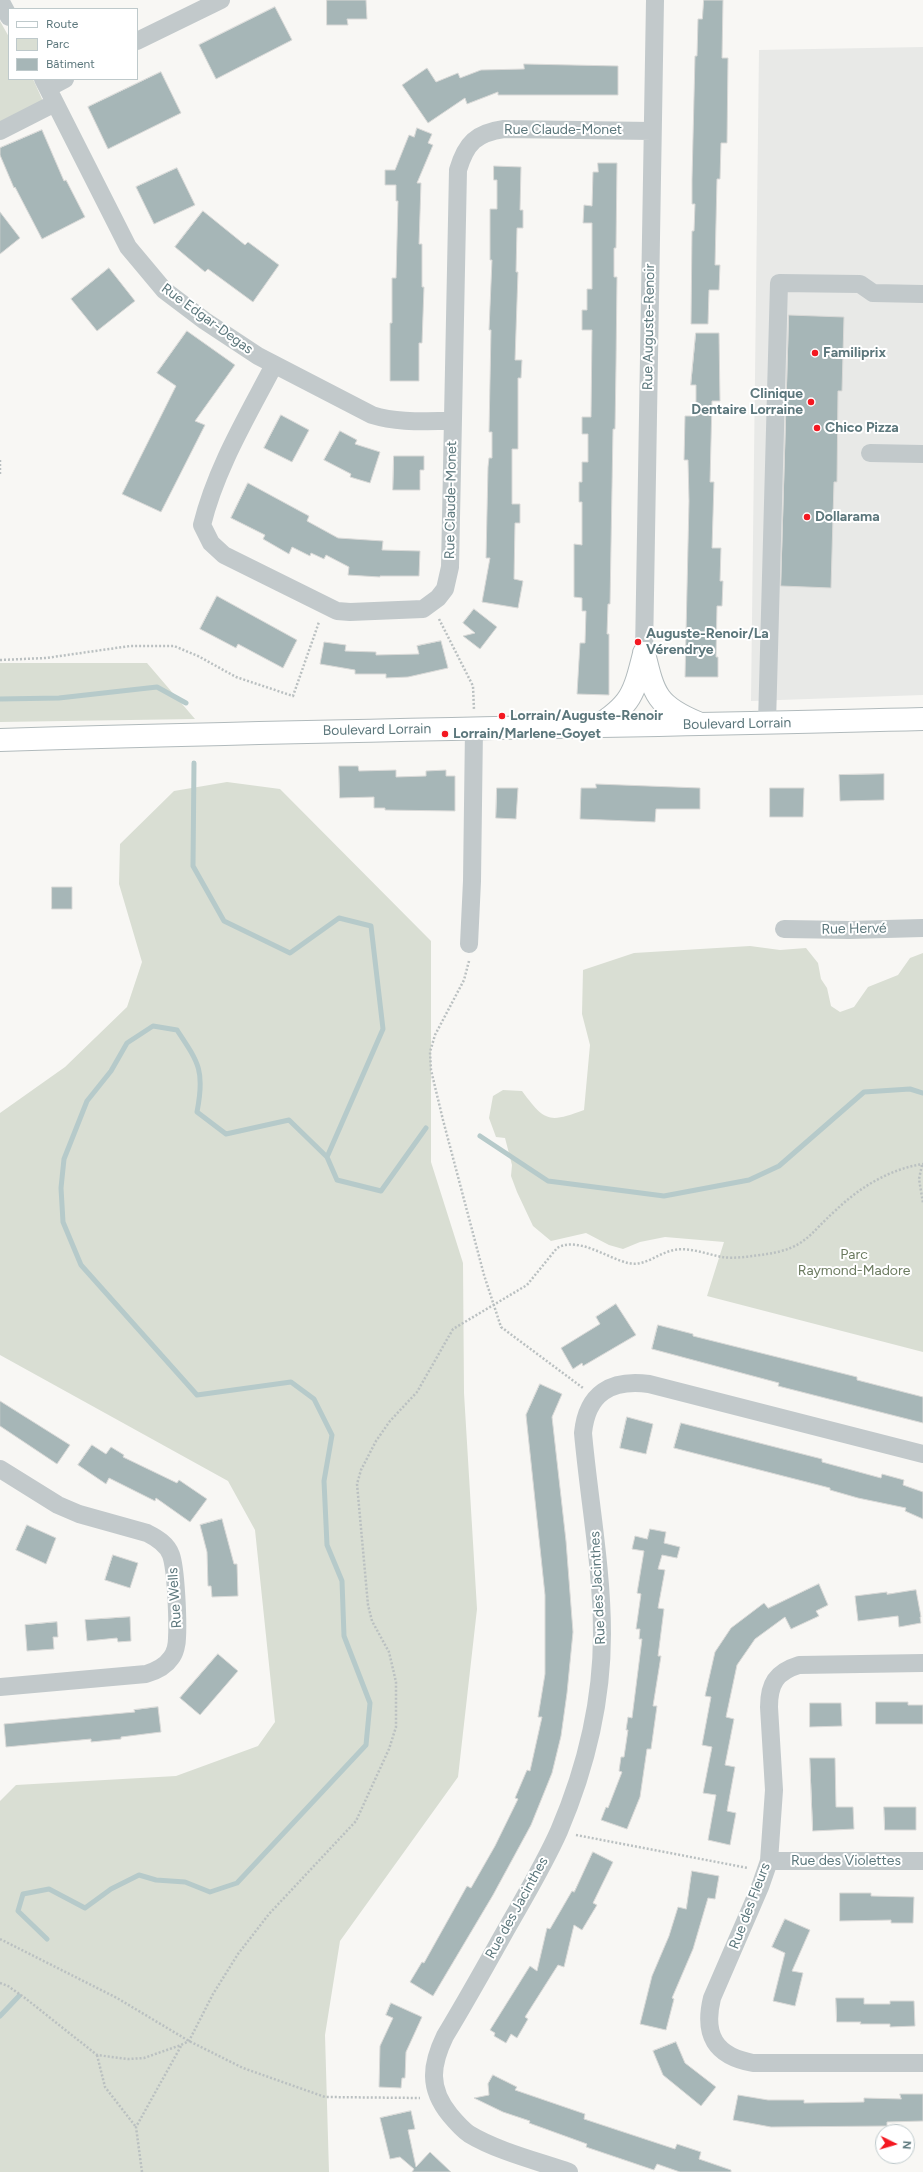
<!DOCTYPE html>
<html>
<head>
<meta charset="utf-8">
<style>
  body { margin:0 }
  #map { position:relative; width:923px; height:2172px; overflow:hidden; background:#f8f7f4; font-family:Figtree,sans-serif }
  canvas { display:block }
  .legend { position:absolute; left:8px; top:8px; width:130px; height:72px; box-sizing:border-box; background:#fff; border:1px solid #bec9cb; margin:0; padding:5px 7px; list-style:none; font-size:12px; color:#5c777c }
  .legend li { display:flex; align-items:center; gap:8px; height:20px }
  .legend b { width:20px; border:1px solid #bec9cb }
  .north { position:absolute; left:875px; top:2124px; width:40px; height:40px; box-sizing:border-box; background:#fff; border:1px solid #bec9cb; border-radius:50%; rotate:95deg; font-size:11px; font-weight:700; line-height:16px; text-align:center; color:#5c777c }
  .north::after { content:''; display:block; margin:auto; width:14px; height:18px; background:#f41821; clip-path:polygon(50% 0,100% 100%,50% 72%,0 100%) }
</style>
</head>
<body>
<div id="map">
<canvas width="923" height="2172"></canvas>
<ul class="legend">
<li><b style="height:5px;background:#fff"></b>Route</li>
<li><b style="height:11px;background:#d9ded3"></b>Parc</li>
<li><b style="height:11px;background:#a6b6b7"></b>Bâtiment</li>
</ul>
<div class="north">N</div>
</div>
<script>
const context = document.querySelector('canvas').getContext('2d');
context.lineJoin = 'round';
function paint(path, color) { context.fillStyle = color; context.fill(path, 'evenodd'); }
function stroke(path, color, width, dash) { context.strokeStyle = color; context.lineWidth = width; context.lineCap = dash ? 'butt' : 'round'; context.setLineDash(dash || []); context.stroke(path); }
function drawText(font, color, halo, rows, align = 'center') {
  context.font = font + ' Figtree,sans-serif'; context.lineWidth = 4; context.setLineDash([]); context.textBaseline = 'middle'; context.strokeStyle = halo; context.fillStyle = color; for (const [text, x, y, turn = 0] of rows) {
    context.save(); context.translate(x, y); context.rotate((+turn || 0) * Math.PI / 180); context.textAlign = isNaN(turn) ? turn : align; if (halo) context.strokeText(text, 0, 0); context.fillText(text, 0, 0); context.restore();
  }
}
const built = new Path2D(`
  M923,47V695L751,701L759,50Z`);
const green = new Path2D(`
  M0,21L9,37V79H33L47,110L0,133Z
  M0,663H147L195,719L0,722Z
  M227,782L280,789L431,941V1162L463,1263L464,1393L477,1609L458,1777L340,1941L325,2035L329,2172H0V1801L16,1785L176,1776L258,1746L275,1722L255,1530L228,1481L0,1355V1113L65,1067L127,1007L142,962L119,884L120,844L174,791Z
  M750,946L780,950L806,948L818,963L821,979L827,988L831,1006L840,1012L854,1007L868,987L898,975L910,958L923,953V1352L707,1296L724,1242L665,1237L640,1242L623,1249L609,1245L586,1233L551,1241L533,1226L517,1192L511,1176L512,1165L505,1138L496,1137L489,1118L493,1096L503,1090L522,1091C545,1122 549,1123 584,1110L590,1045L582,1014L583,970L634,953Z`);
const stream = new Path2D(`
  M0,699L59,698L157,687L186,703
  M194,763L193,866L224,921L290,953L339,918L371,926L383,1029L327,1157
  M480,1136L548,1181L664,1196L749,1180L779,1166L864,1092L910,1089L923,1093
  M47,1939L18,1911L23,1894L49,1889L85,1908L111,1889L139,1875L156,1880L185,1882L210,1892L237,1883L366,1745L370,1703L344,1636L342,1581L327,1545L324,1481L332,1435L314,1399L291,1382L197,1395L81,1265L63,1222L61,1188L64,1159L87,1101L111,1071L127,1043L153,1026L177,1030C199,1063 205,1071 197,1112L226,1134L289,1120L327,1157L337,1180L381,1191L426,1128
  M0,2016L19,1996`);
const building = new Path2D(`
  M327,0H366L367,19H347L348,25H327Z
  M704,0H723L722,58H728L727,143H721L720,179H717L715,265H720L719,290H709L708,324H691L692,231H694L695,204H692V179L695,56H697L698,19H702Z
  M275,7L292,40L216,79L199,45Z
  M524,64L618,66V95H498V92L467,104L465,98L428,123L402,85L427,68L436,82L458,73L460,78L481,70L524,69Z
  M161,72L181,113L108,149L88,107Z
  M417,128L432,134L428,143L433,145L417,183H421L419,244H422V287H424L422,343H419V381H390V323H392V278H396L398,201H396V185H385V170H395L409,135L414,137Z
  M42,130L64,181L66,180L85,217L42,239L15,187L14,188L0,155V148Z
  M598,163H617L616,248H614V277H617L616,365L615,429H613L610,604H608L607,634H609V695L577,694L580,643H585L586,611H582V598L574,597V544L582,545V502H579V482H582V462H588V434H582V417H591L592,330H582V310H587V289H592V223H583L584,205L592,206L593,172H598Z
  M494,166L521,167L520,210H523V228H517L516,272H518L515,360H522L521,378H518V449H512V504H520V523H515L514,579L523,581L518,608L482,602L490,558H486L488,467L489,458H492V432H489L491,330H489L492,260H490V209H497V180H494Z
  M177,168L195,205L154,224L136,187Z
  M203,211L245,245L248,242L279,265L253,302L208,269L205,272L175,247Z
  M0,212L20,238L0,254Z
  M109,268L135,301L97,331L71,299Z
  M789,315L844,317L842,391H838L837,482H834L831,588L781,586Z
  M187,331L235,365L195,421L205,425L161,512L122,494L176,386L157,373Z
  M696,333H719L720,401H712L710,482H714L712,548H721L720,581H723L722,606H717L716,657H718V677H685L689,501L688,460H684L685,416H696V385H691Z
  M281,415L309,430L292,462L264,448Z
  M340,431L357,440L355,444L380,452L370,483L350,477L351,474L324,460Z
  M394,456H424V470H420V490H393Z
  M248,483L309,516L307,521L338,538L383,541L382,550L420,551L419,576H380V577L348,575L349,567L326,555L324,559L311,553L310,556L292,547L289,554L263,539L265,535L231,518Z
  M217,596L297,640L283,668L238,644L236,648L200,629Z
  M474,609L497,627L480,649L463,636L475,633L463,623Z
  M441,641L448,668L408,677L386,678V674H355V670L320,664L324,642L346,645L345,651L376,652V655L419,654L417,646Z
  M339,766H358L359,771L396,770V777L426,776V771L446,770V776H455V811L385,810V808H374V797L340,798Z
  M884,774V800L840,801L839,775Z
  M596,784L700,788V809H656L655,822L580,819L581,788H596Z
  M497,788H518L516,819L496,818Z
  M770,788H804L803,817H770Z
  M52,887H72V909H52Z
  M616,1304L636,1335L583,1366L582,1363L573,1369L561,1348L600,1324L596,1317Z
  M658,1325L693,1334V1336L857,1377V1380L923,1397V1423L778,1386L779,1383L652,1349Z
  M540,1384L562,1394L552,1417L566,1541L573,1632L567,1693L561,1736L552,1773L531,1825L493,1895L433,1996L410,1982L422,1962L424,1963L467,1886L471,1888L495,1846L518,1799L515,1798L527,1770L530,1771L542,1717H538L545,1674V1595L526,1415Z
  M0,1401L70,1445L57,1464L0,1426Z
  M627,1417L653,1424L646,1454L620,1448Z
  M681,1423L822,1459V1462L881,1478L882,1474L904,1480L903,1485L923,1492V1519L905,1511L906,1508L858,1498L830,1490V1488L674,1448Z
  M92,1445L106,1454L111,1447L124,1455L123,1457L177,1483L179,1480L207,1499L190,1522L156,1498L155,1501L109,1478L106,1484L78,1465Z
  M222,1519L234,1564H237L238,1596L212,1597L211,1586H208L207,1552L200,1525Z
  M27,1525L56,1538L46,1564L16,1550Z
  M650,1529L666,1532L664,1543L680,1547L677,1558L662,1555L658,1569L665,1570L658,1608L664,1609L658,1656H661L653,1706H657L651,1749H647L640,1797L627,1829L601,1820L606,1807L608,1808L622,1772L619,1771L621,1757H624L628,1730H626L628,1717L632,1718L642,1639H639L640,1629H636L641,1594L637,1593L644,1551L632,1549L635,1536L647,1539Z
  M113,1555L138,1563L130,1588L105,1580Z
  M819,1584L828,1605L816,1611L819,1616L791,1629L785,1617L755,1639L737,1665L726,1717L734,1719L725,1765L735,1767L727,1811L736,1813L730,1845L708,1840L716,1795L703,1793L712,1747L702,1745L711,1697L705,1696L715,1652L731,1628L764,1603L768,1608Z
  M916,1590L921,1617H920L921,1623L899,1627L898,1616L858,1621L855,1596L887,1592V1594Z
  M130,1617L131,1641L118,1642L117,1638L87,1641L85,1620Z
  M57,1622L58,1637H53L54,1649L27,1651L25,1625Z
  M218,1654L238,1671L200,1715L180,1698Z
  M876,1702H908V1705H923V1724H876Z
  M810,1703H841L842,1726L810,1727Z
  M158,1707L161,1732L121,1737V1739L91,1742V1739L6,1747L4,1724L135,1712L134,1710Z
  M810,1758H835L836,1807H853L854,1829L813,1831Z
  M884,1807H916V1830H885Z
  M593,1852L613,1862L593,1903L597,1905L582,1930L574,1925L564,1967L558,1965L525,2017L528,2019L517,2038L511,2034L506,2043L494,2036L495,2033L490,2030L530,1966L537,1971L547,1928L550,1929L572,1891L574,1892Z
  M692,1871L719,1876L715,1899L708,1898L693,1949L672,1998L674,1999L666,2030L640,2024L652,1976L669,1936L678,1907L686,1909Z
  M840,1893H871V1896L914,1897L913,1923H891V1920L840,1921Z
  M785,1919L810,1930L792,1971L803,1973L795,2006L773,2001L785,1953L772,1947Z
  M836,1998H864V2004H890V2001H914L915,2026L890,2027V2024H860L861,2022H837Z
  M391,2003L422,2017L406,2052L405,2078H402L401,2088L379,2087L380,2046L393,2018L386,2015Z
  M676,2042L685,2063L716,2087L701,2106L663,2075L653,2051Z
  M493,2075L517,2087L515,2090L585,2114L584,2119L675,2149L677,2144L701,2152L699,2159L731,2170V2172H680L657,2164L654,2170L586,2147L587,2144L529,2123L530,2121L503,2112L474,2098L489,2095L488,2084Z
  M900,2094H923V2121L887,2122V2126L771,2127L733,2120L738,2095L768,2100H804V2103L864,2102V2098L901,2099Z
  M411,2111L415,2129L408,2130L416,2167L430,2152L451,2172H412L414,2169L400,2157L390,2159L380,2118Z`);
const path = new Path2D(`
  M0,460V476
  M439,619L473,686L474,710
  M0,660L46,658L130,646H174L198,656L236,677L293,696L319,622
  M469,961L464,980L435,1035L430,1052L431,1070L443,1120L484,1275L501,1327L583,1388
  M922,1165L919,1179L923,1203
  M576,1835L748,1868
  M0,1939L117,1998L189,2041L243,2068L325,2097L420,2098
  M0,1983L8,1986L25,1998L97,2055L128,2059L144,2058L181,2045L189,2041L213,1994L238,1954L269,1914L356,1821L389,1749L396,1727V1682L389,1652L372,1621L368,1605L357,1484L361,1470L376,1441L390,1421L417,1392L453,1329L527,1285L557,1248C578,1236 607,1258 628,1263C645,1267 658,1253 674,1250C690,1247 706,1254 722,1257C735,1259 753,1256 767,1254C806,1248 809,1234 836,1210C860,1187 890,1169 923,1164
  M97,2055L105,2087L136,2127
  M142,2172L136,2127L181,2046`);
const minor = new Path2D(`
  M0,0L9,17
  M137,41L221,0
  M43,79L128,247L164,290L205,321L258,356L372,415C398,423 425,421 452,421
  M48,88L65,79
  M0,131L55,103
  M274,365C247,417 216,468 202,525L211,543L224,555L337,611L350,612L423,609L438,598L445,589L450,567L458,170C466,143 476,133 504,129L652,131
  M870,453L923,454
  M644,653L655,0
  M767,723L779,283L860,284L873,293L923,294
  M784,929L849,930L923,928
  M469,944L472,881L474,728
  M0,1469L58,1505L79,1514L147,1533C157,1538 167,1544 171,1555C176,1569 178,1621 177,1638C177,1644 175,1653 171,1658C165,1667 156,1671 146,1674L0,1687
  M923,1663L799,1665C776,1672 769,1684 769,1707L774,1790L769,1861L760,1887L712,1998C703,2035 715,2056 753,2063H923
  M769,1861H923
  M569,2172C537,2161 497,2151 469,2134C462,2129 455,2121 450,2115C428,2088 431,2065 445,2036C465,2003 484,1969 503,1935C522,1901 543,1867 559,1831C585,1770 602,1701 602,1634C602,1567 589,1500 583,1433C587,1393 611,1379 649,1384L923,1454`);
const major = new Path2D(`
  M644,653C654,695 657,706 698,723
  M596,727C631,705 634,694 644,654
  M0,740C308,730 615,727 923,719`);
const markers = [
  [815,353,4,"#f41821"],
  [811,402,4,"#f41821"],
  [817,428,4,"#f41821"],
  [807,517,4,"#f41821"],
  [638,642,4,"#f41821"],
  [502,716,4,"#f41821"],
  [445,734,4,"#f41821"]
];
const streetNames = [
  ["Rue Claude-Monet",563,130],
  ["Rue Edgar-Degas",207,319,36],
  ["Rue Auguste-Renoir",649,327,-89],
  ["Rue Claude-Monet",451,500,-89],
  ["Boulevard Lorrain",737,724,-1],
  ["Boulevard Lorrain",377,730,-1],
  ["Rue Hervé",854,929,-1],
  ["Rue des Jacinthes",598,1588,-93],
  ["Rue Wells",175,1598,-94],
  ["Rue des Violettes",846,1861],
  ["Rue des Fleurs",750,1906,-69],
  ["Rue des Jacinthes",517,1908,-61]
];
const poiNames = [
  ["Familiprix",823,353],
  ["Clinique",803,394,"right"],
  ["Dentaire Lorraine",803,410,"right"],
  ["Chico Pizza",825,428],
  ["Dollarama",815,517],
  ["Auguste-Renoir/La",646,634],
  ["Vérendrye",646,650],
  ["Lorrain/Auguste-Renoir",510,716],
  ["Lorrain/Marlene-Goyet",453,734]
];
const parkNames = [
  ["Parc",854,1255],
  ["Raymond-Madore",854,1271]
];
paint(built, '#e8e9e7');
paint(green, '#d9ded3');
stroke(stream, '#b6caca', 5);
paint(building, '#a6b6b7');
stroke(building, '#d9d9d7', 1);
stroke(major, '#b1babc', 24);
stroke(path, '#bac0c1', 2.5, [2, 2]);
stroke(minor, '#c2c9cb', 18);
stroke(major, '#fff', 22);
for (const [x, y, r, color] of markers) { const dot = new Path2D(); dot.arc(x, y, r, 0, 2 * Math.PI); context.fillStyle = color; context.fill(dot); stroke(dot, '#fff', 1.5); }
drawText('14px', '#5c777c', '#fff', streetNames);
drawText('bold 14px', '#5c777c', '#fff', poiNames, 'left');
drawText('14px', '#6b7a5f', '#fff', parkNames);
</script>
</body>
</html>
